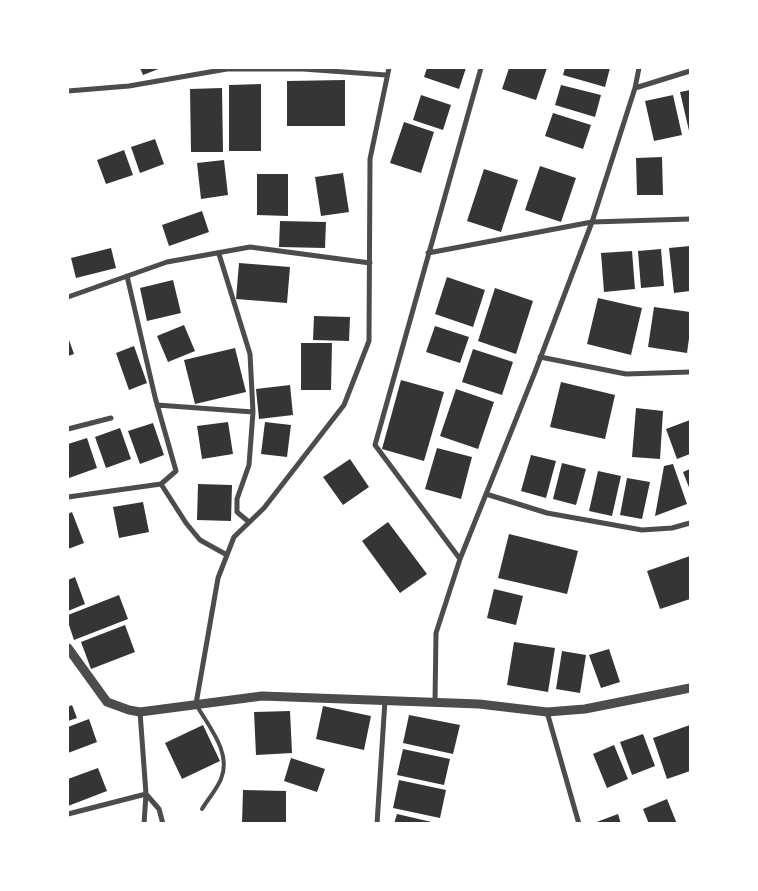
<!DOCTYPE html>
<html>
<head>
<meta charset="utf-8">
<style>
  body { margin:0 }
  #map { position:relative; width:758px; height:891px; overflow:hidden; background:#fff; font-family:Lato,sans-serif }
  canvas { display:block }
  .frame { position:absolute; inset:0; border:69px solid #fff; pointer-events:none }
</style>
</head>
<body>
<div id="map">
<canvas width="758" height="891"></canvas>
<div class="frame"></div>
</div>
<script>
const context = document.querySelector('canvas').getContext('2d');
context.lineJoin = 'round';
function paint(path, color) { context.fillStyle = color; context.fill(path, 'evenodd'); }
function stroke(path, color, width, dash) { context.strokeStyle = color; context.lineWidth = width; context.lineCap = dash ? 'butt' : 'round'; context.setLineDash(dash || []); context.stroke(path); }
const building = new Path2D(`
  M140,68H161L143,75Z
  M427,68H466L459,89L424,77Z
  M509,68H547L536,100L502,89Z
  M565,68H610L605,87L563,75Z
  M345,80V126H287V81Z
  M261,84V151H229V85Z
  M561,85L601,95L595,117L555,105Z
  M222,88L223,152H191L190,89Z
  M690,90V135L680,92Z
  M421,95L451,105L443,130L413,120Z
  M673,95L682,135L654,141L645,101Z
  M553,113L591,125L583,149L545,136Z
  M404,122L434,132L421,173L390,163Z
  M155,139L164,164L140,173L131,147Z
  M124,150L133,175L106,184L97,160Z
  M662,157L663,195H637L636,158Z
  M224,160L228,195L201,199L197,163Z
  M540,166L576,178L561,222L525,210Z
  M484,169L518,180L501,232L467,221Z
  M343,173L349,212L321,216L315,177Z
  M257,174H288V216L257,215Z
  M202,211L209,232L169,246L162,225Z
  M280,221L326,222L325,248L279,247Z
  M690,246V291L674,293L669,248Z
  M111,248L116,268L76,278L71,258Z
  M661,249L664,286L641,288L638,251Z
  M632,251L635,289L604,292L601,253Z
  M239,263L290,267L287,303L236,299Z
  M447,277L485,290L473,327L435,314Z
  M173,280L181,313L147,321L140,288Z
  M495,288L533,301L516,354L478,341Z
  M598,298L642,308L631,355L587,344Z
  M654,307L690,312V331L687,353L648,347Z
  M314,316L350,317L349,341L313,340Z
  M184,325L195,351L168,362L157,336Z
  M435,326L469,337L460,363L426,352Z
  M68,337L74,354L68,356Z
  M301,343H332L331,390H301Z
  M134,346L147,383L129,390L116,353Z
  M235,348L246,392L195,404L184,360Z
  M473,349L513,362L502,395L462,382Z
  M401,380L444,392L424,461L382,449Z
  M561,382L615,395L605,439L550,427Z
  M290,385L293,415L259,419L256,389Z
  M456,389L494,402L478,449L440,436Z
  M636,408L663,411L660,459L632,457Z
  M690,420V454L677,459L666,429Z
  M228,422L233,454L202,459L197,426Z
  M265,422L291,425L287,457L261,454Z
  M153,423L164,455L140,464L128,431Z
  M120,428L131,459L106,468L95,437Z
  M87,438L97,468L69,478L68,473V444Z
  M437,448L472,457L461,499L425,489Z
  M531,455L556,461L546,498L521,491Z
  M350,459L369,487L343,505L323,477Z
  M562,463L586,469L576,505L553,499Z
  M673,464L687,504L655,516L664,466Z
  M690,469V490L683,472Z
  M598,471L621,476L612,516L589,511Z
  M627,478L650,482L642,519L620,515Z
  M198,484L232,485L231,521L197,520Z
  M143,502L149,532L119,538L113,507Z
  M72,512L84,543L68,549V514Z
  M388,522L427,574L400,593L362,541Z
  M509,534L578,551L567,594L498,578Z
  M690,556V599L660,609L647,571Z
  M75,577L85,604L68,611V580Z
  M494,589L523,596L516,625L487,618Z
  M119,595L128,619L74,640L68,622V615Z
  M125,625L135,652L91,669L81,642Z
  M514,642L555,648L548,692L507,685Z
  M609,649L620,682L601,688L589,655Z
  M562,651L586,655L580,693L556,689Z
  M72,705L77,718L68,721V707Z
  M323,706L371,716L364,750L316,739Z
  M290,711L292,753L256,755L254,712Z
  M409,715L460,725L453,754L403,743Z
  M89,719L97,742L68,753V727Z
  M203,725L220,761L182,779L165,743Z
  M690,725V771L667,779L653,738Z
  M643,734L655,766L632,775L620,742Z
  M614,745L628,779L607,788L593,754Z
  M403,749L450,759L444,785L397,775Z
  M291,758L325,769L317,792L284,781Z
  M98,768L107,791L68,806V779Z
  M399,780L446,790L440,818L393,808Z
  M243,790L286,791V824H242Z
  M667,799L677,824H649L643,809Z
  M397,814L436,823V824H394Z
  M618,814L621,824H594V823Z`);
const service = new Path2D(`
  M197,706C209,727 232,753 221,779C217,789 208,799 202,809`);
const minor = new Path2D(`
  M635,88L690,71
  M68,91L129,86L227,69H303L386,75
  M428,253L592,222L690,219
  M219,254L250,354L253,412L249,465L237,499V512L249,522
  M127,276L155,397L176,471L161,484
  M68,297L167,262L250,247L370,263
  M540,357L626,374L690,372
  M157,405L253,412
  M68,429L111,418
  M486,494L547,513L642,530L672,528L690,523
  M68,497L161,484L186,523L200,540L227,555
  M460,559L375,445L481,68
  M435,702L436,633L460,559L535,372L592,222L635,88L639,68
  M196,704L218,578L234,537L264,508L344,405L369,341L370,159L389,68
  M140,712L146,794L144,824
  M547,712L579,824
  M68,814L146,794L159,809L163,824
  M377,824L385,700`);
const tertiary = new Path2D(`
  M68,648L107,702L129,710L140,712L262,696L479,704L547,712L585,709L690,688`);
paint(building, '#353535');
stroke(service, '#4c4c4c', 4);
stroke(minor, '#4c4c4c', 5);
stroke(tertiary, '#4c4c4c', 9);
</script>
</body>
</html>
